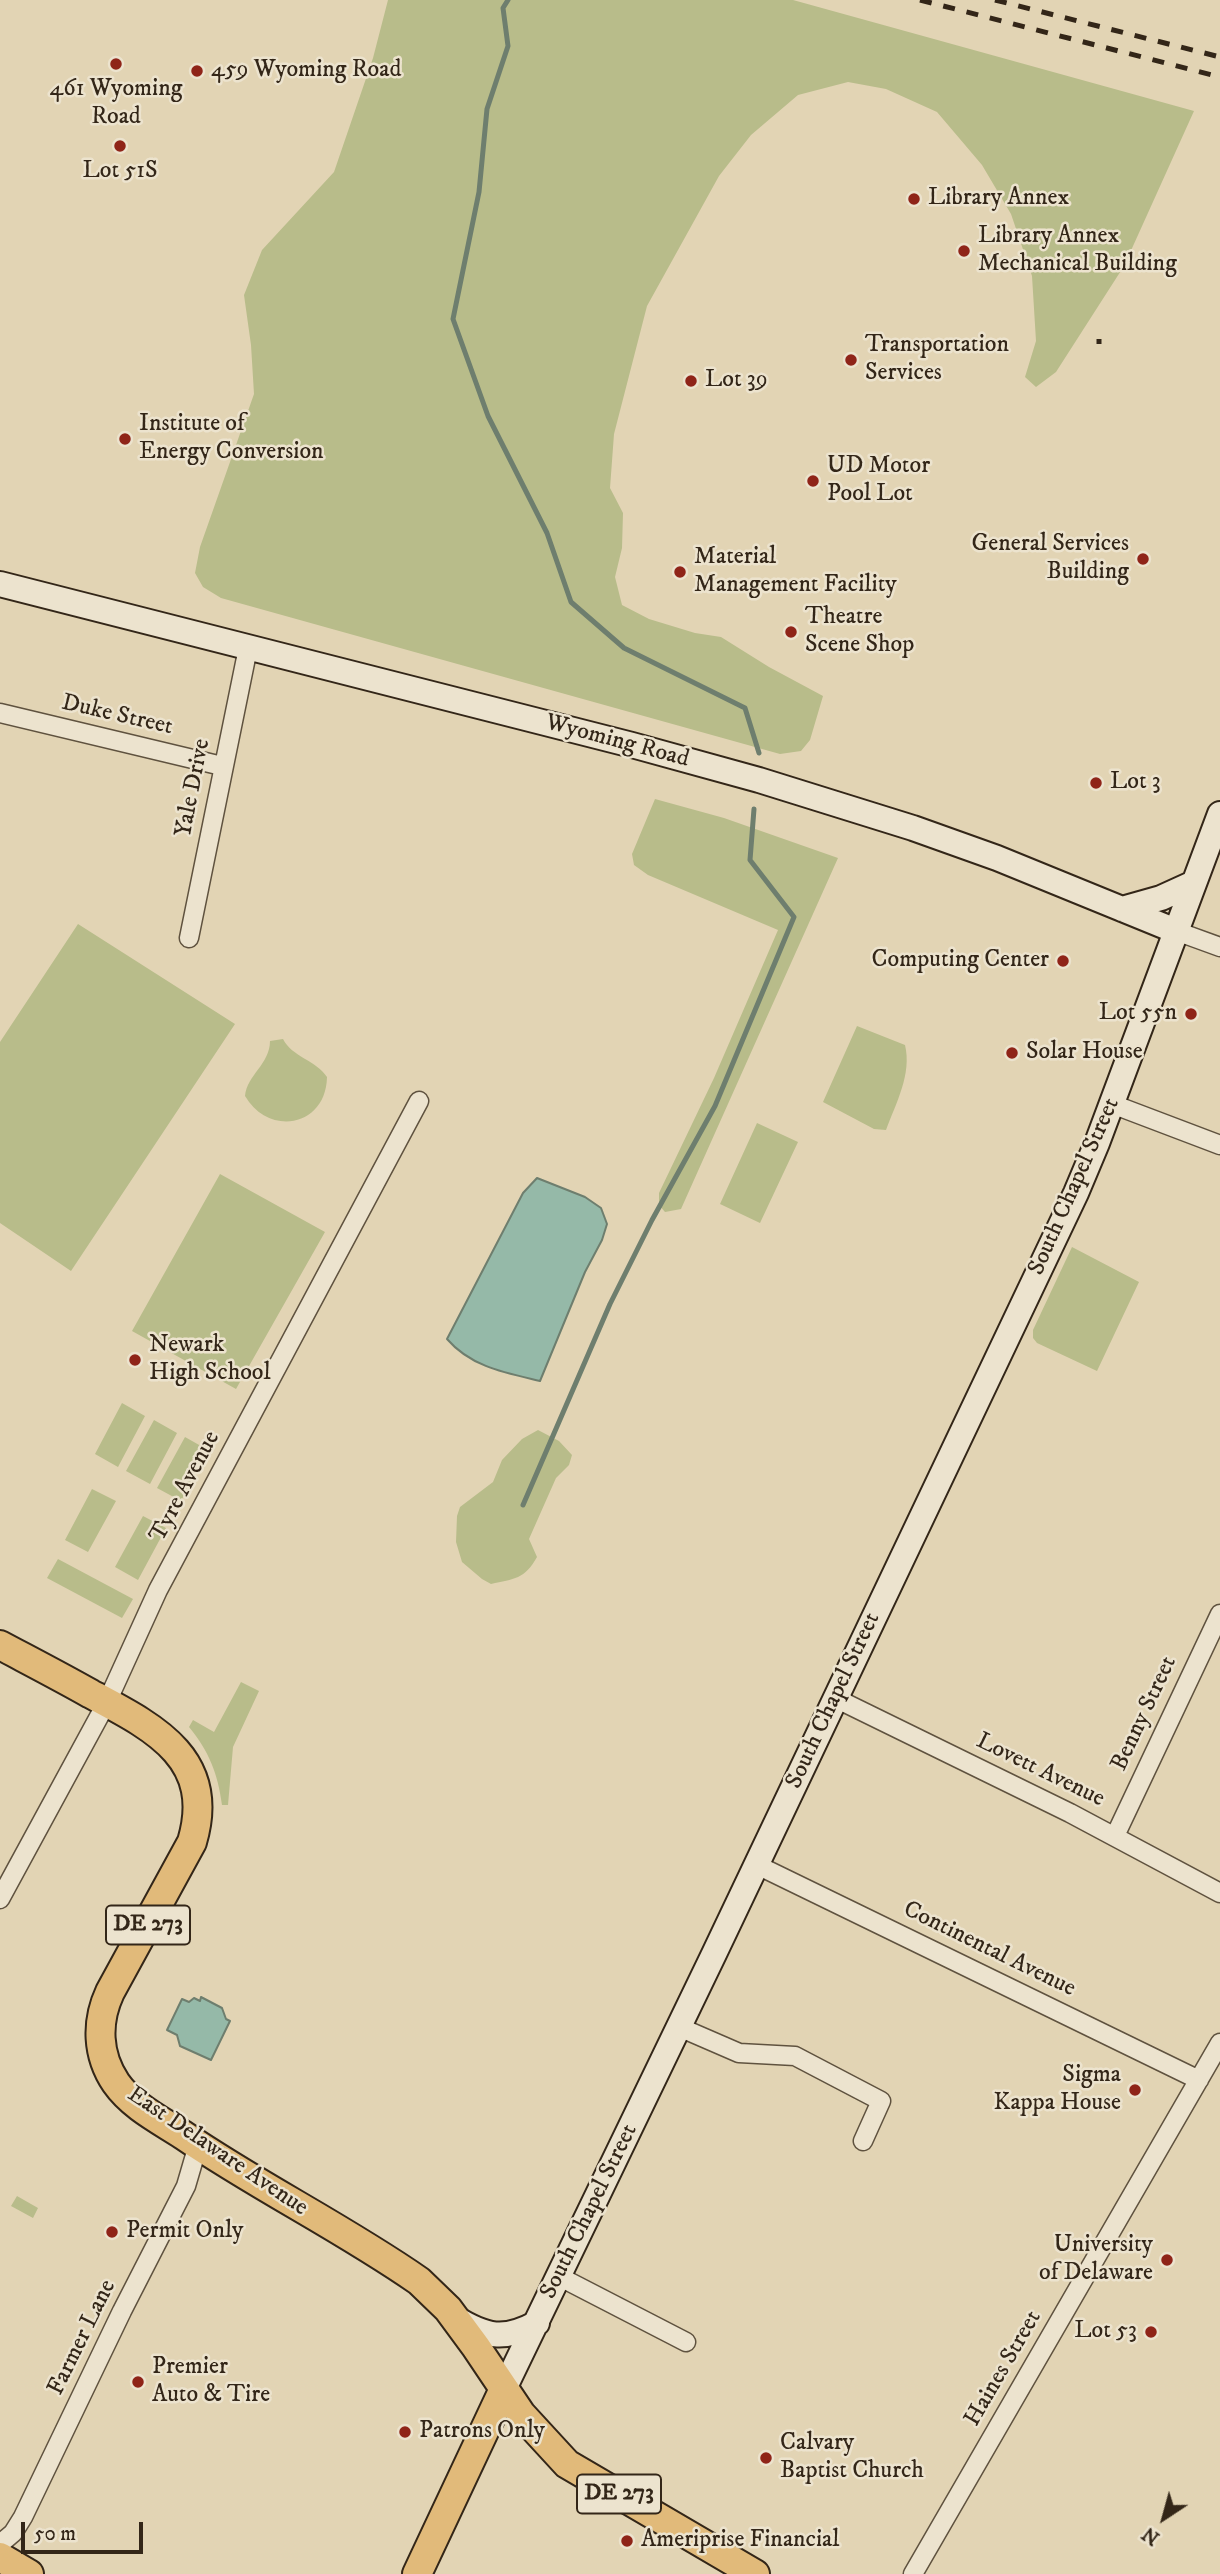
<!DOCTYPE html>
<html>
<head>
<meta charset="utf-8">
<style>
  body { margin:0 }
  #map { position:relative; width:1220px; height:2574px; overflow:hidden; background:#e2d4b4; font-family:"IM FELL DW Pica",serif }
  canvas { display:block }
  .north { position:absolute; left:1129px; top:2483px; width:70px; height:70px; -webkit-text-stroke:5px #ece3ce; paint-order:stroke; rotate:216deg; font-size:19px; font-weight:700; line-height:28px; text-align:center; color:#332618 }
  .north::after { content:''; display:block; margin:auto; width:24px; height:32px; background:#332618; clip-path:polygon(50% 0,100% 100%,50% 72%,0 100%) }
  .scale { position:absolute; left:21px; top:2522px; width:122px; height:32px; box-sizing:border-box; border:4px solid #332618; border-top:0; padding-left:9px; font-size:21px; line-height:24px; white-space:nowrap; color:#332618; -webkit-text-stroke:5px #ece3ce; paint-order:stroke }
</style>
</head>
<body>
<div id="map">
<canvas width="1220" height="2574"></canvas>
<div class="north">N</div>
<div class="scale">50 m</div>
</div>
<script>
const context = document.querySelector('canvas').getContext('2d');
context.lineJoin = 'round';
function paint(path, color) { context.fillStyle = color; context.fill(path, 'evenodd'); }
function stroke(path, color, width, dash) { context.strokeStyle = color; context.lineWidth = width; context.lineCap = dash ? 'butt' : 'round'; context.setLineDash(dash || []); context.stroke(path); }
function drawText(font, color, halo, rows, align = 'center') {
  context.font = font + ' "IM FELL DW Pica",serif'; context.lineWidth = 5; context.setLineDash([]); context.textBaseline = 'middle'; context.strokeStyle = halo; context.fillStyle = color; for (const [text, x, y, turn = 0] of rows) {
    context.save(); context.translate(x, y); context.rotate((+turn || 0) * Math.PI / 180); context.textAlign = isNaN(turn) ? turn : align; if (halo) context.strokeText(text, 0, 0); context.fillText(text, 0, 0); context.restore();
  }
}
const green = new Path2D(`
  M388,0H793L1194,111L1124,266L1056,372L1036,387L1025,377L1036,341L1032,276L1011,214L982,165L937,112L886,89L848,82L798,95L751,135L719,176L647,306L614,434L610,488L623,513L622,548L615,577L622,605L649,619L695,633L721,637L769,667L823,696L810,740L801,751L780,754L221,598L203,587L195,573L200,547L254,394L251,345L244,295L262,250L334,172L373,58Z
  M655,799L724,818L838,858L681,1209L665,1212L659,1205V1193L714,1078L778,930L648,875L634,865L632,854Z
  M78,924L235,1024L71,1271L0,1223V1042Z
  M857,1026L905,1045C912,1074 896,1103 886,1130L874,1129L823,1102Z
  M283,1039C292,1057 316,1060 327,1077C326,1127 269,1137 245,1096C247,1075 270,1064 270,1041Z
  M757,1123L798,1142L760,1223L720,1204Z
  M220,1174L325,1232L236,1389L132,1331Z
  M1072,1247L1139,1282L1097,1371L1037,1343L1033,1338V1330Z
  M122,1403L145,1416L118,1467L95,1454Z
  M154,1420L177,1433L150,1484L126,1471Z
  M538,1430L559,1441L572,1455L569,1465L556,1478L529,1539L537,1557C525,1579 514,1579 491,1584L482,1579L462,1562L456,1542L457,1516L460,1507L493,1482L502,1460L522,1439Z
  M185,1437L208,1450L181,1501L157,1488Z
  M92,1489L116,1501L88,1552L65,1540Z
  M143,1516L166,1528L138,1580L115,1567Z
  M58,1559L133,1599L122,1618L47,1578Z
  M241,1682L259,1691L233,1747L228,1805H222C218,1774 209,1751 189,1727L193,1720L214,1732Z
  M17,2196L38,2208L33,2218L11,2206Z`);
const water = new Path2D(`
  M537,1178L585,1197L601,1208L607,1224L602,1240L585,1272L540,1381C506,1373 471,1367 447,1339L523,1193Z
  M201,1997L222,2008L226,2019L230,2021L211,2060L180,2046L177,2035L167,2030L182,1999L189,2002L194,1998L200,2001Z`);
const stream = new Path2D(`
  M508,0L503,8L508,46L487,109L479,192L453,319L488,416L547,533L571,602L624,648L745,708L759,753
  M523,1505L610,1304L652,1220L715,1106L794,917L750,860L754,809`);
const street = new Path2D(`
  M0,713L222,766
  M1176,931L1220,947
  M189,938L248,648
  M1112,1104L1220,1145
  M835,1698L1070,1813L1220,1893
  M1115,1836L1220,1614
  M757,1865L1199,2080
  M0,1899L107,1702L158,1590L419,1101
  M679,2027L739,2053L795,2056L881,2101L863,2141
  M560,2277L686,2342
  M0,2544L13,2533L23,2517L122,2311L186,2186L198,2145
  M913,2574L1220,2043`);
const secondary = new Path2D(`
  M0,584L632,745L759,780L913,828L997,858L1176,931
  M1122,909L1161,898L1194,883
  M455,2318C486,2337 504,2341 537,2323
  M503,2391L714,1954L1076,1193L1097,1143L1220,814`);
const primary = new Path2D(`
  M0,1645C30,1661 61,1677 91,1694C153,1727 217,1758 192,1842L110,1992C96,2022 97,2055 116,2083C132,2106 160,2120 183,2135C259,2187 343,2228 419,2281L448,2309L476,2347L521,2414L567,2464L755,2574
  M0,2557L29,2574
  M417,2574L503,2391`);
const rail = new Path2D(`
  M920,0L1220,77
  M995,0L1220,57
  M1099,339V344`);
const markers = [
  [116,64,7,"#8f2418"],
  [197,71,7,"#8f2418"],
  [120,146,7,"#8f2418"],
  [914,199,7,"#8f2418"],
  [964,251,7,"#8f2418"],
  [851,360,7,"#8f2418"],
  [691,381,7,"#8f2418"],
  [125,439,7,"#8f2418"],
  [813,481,7,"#8f2418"],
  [1143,559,7,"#8f2418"],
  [680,572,7,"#8f2418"],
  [791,632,7,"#8f2418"],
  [1096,783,7,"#8f2418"],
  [1063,961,7,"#8f2418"],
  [1191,1014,7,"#8f2418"],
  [1012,1053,7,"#8f2418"],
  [135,1360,7,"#8f2418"],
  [1135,2090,7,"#8f2418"],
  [112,2232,7,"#8f2418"],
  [1167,2260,7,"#8f2418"],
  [1151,2332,7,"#8f2418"],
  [138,2382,7,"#8f2418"],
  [405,2432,7,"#8f2418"],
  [766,2458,7,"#8f2418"],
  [627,2541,7,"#8f2418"]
];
const shields = [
  [148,1925,84],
  [619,2494,84]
];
const shieldNames = [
  ["DE 273",148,1925],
  ["DE 273",619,2494]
];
const poiNames = [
  ["459 Wyoming Road",211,71],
  ["461 Wyoming",116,90,"center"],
  ["Road",116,118,"center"],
  ["Lot 51S",120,172,"center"],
  ["Library Annex",928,199],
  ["Library Annex",978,237],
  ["Mechanical Building",978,265],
  ["Transportation",865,346],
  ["Services",865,374],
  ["Lot 39",705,381],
  ["Institute of",139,425],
  ["Energy Conversion",139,453],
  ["UD Motor",827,467],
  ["Pool Lot",827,495],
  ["General Services",1129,545,"right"],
  ["Building",1129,573,"right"],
  ["Material",694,558],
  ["Management Facility",694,586],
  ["Theatre",805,618],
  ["Scene Shop",805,646],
  ["Lot 3",1110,783],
  ["Computing Center",1049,961,"right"],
  ["Lot 55n",1177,1014,"right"],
  ["Solar House",1026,1053],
  ["Newark",149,1346],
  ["High School",149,1374],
  ["Sigma",1121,2076,"right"],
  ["Kappa House",1121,2104,"right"],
  ["Permit Only",126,2232],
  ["University",1153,2246,"right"],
  ["of Delaware",1153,2274,"right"],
  ["Lot 53",1137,2332,"right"],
  ["Premier",152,2368],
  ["Auto & Tire",152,2396],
  ["Patrons Only",419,2432],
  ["Calvary",780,2444],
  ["Baptist Church",780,2472],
  ["Ameriprise Financial",641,2541]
];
const streetNames = [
  ["Duke Street",117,716,13],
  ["Wyoming Road",617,742,15],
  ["Yale Drive",194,788,-79],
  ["South Chapel Street",1075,1187,-66],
  ["Tyre Avenue",186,1487,-62],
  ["South Chapel Street",834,1701,-65],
  ["Benny Street",1145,1714,-65],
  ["Lovett Avenue",1040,1771,26],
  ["Continental Avenue",989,1950,26],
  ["East Delaware Avenue",217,2152,34],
  ["South Chapel Street",590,2212,-64],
  ["Farmer Lane",83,2338,-64],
  ["Haines Street",1004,2369,-60]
];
paint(green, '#b8bc8a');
paint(water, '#95b9a8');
stroke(water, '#6e7e6e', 2);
stroke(stream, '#6e7e6e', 5);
stroke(street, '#5f523f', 21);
stroke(secondary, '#332618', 28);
stroke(primary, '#332618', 32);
stroke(street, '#ece3ce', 18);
stroke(secondary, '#ece3ce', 24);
stroke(primary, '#e1ba7a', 28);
stroke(rail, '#332618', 5, [12, 12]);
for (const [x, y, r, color] of markers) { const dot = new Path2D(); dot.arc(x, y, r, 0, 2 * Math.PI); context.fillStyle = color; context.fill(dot); stroke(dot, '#ece3ce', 2.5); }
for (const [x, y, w] of shields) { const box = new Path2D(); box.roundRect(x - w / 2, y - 19.5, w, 39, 5); context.fillStyle = '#ece3ce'; context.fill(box); stroke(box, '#332618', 2); }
drawText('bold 23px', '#332618', null, shieldNames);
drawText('24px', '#332618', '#ece3ce', poiNames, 'left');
drawText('24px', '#332618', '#ece3ce', streetNames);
</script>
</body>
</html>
